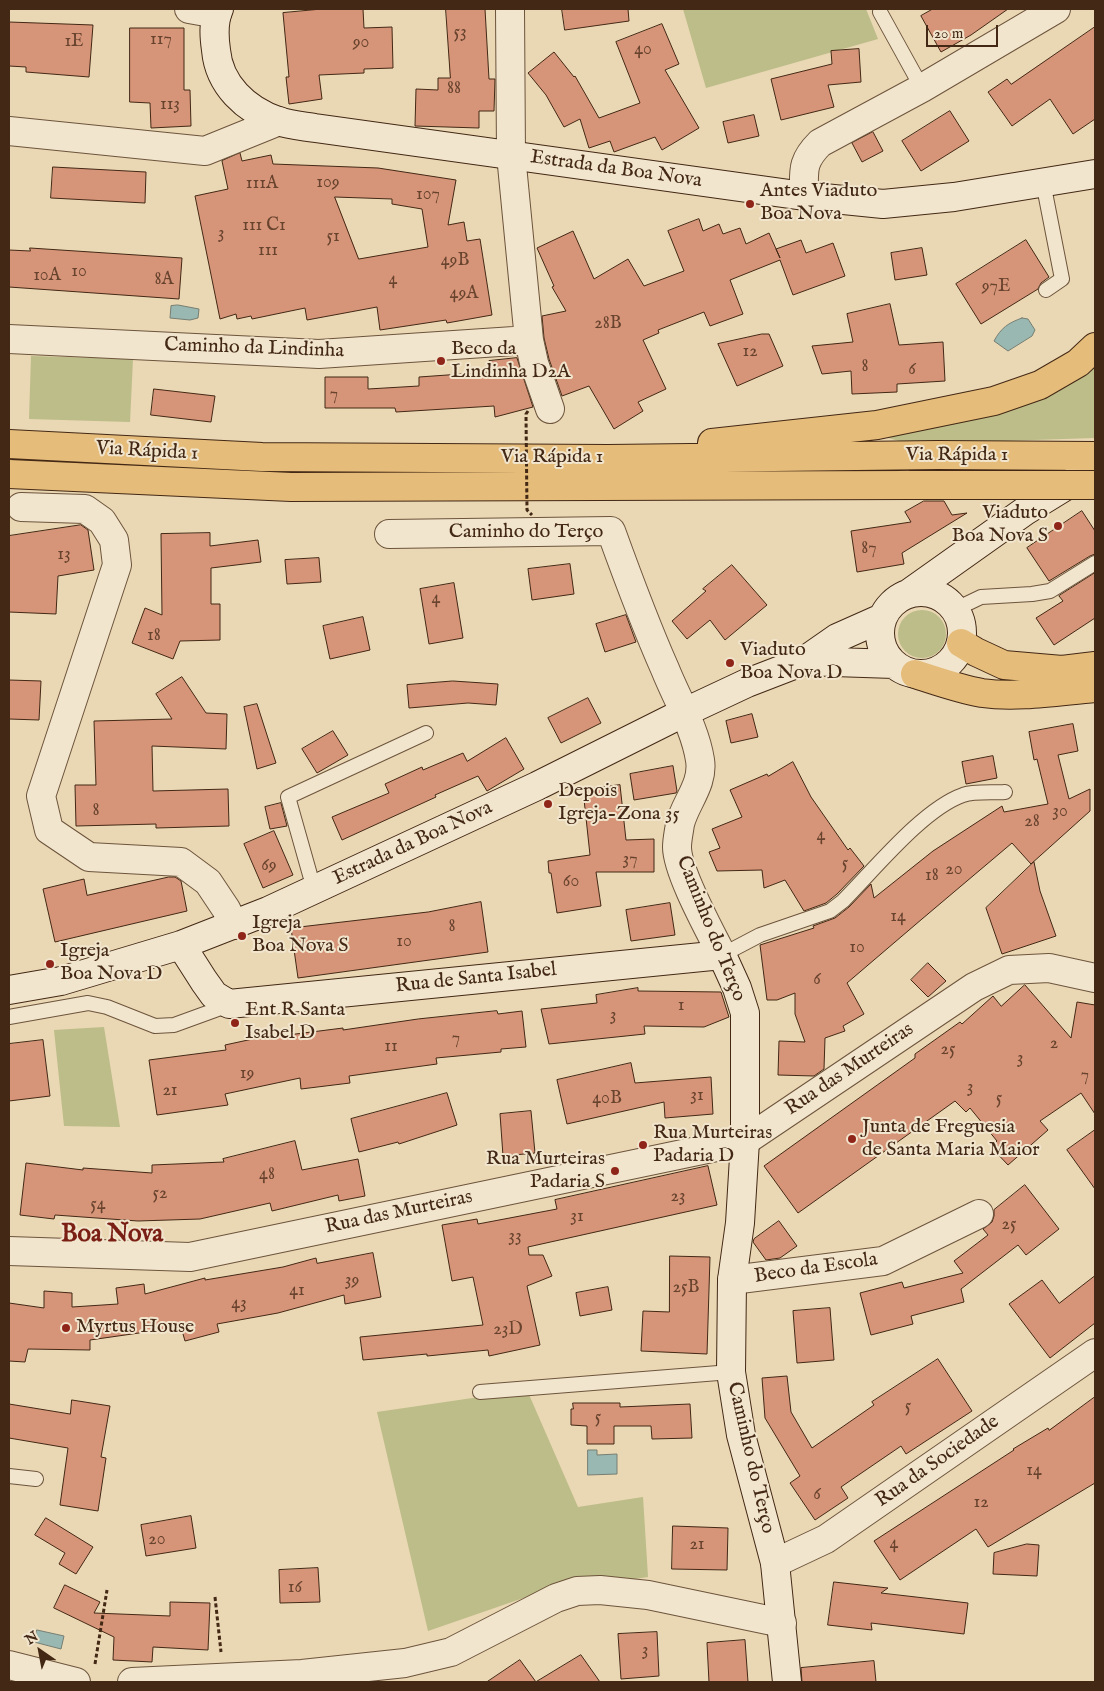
<!DOCTYPE html>
<html>
<head>
<meta charset="utf-8">
<style>
  body { margin:0 }
  #map { position:relative; width:1104px; height:1691px; overflow:hidden; background:#ead7b3; font-family:"IM FELL English",serif }
  canvas { display:block }
  .frame { position:absolute; inset:0; border:10px solid #432815; pointer-events:none }
  .north { position:absolute; left:15px; top:1626px; width:50px; height:50px; -webkit-text-stroke:4px #f1e5ce; paint-order:stroke; rotate:327deg; font-size:14px; font-weight:700; line-height:20px; text-align:center; color:#432815 }
  .north::after { content:''; display:block; margin:auto; width:18px; height:22px; background:#432815; clip-path:polygon(50% 0,100% 100%,50% 72%,0 100%) }
  .scale { position:absolute; left:926px; top:25px; width:72px; height:22px; box-sizing:border-box; border:2px solid #432815; border-top:0; padding-left:6px; font-size:15px; line-height:18px; white-space:nowrap; color:#432815; -webkit-text-stroke:4px #f1e5ce; paint-order:stroke }
</style>
</head>
<body>
<div id="map">
<canvas width="1104" height="1691"></canvas>
<div class="frame"></div>
<div class="north">N</div>
<div class="scale">20 m</div>
</div>
<script>
const context = document.querySelector('canvas').getContext('2d');
context.lineJoin = 'round';
function paint(path, color) { context.fillStyle = color; context.fill(path, 'evenodd'); }
function stroke(path, color, width, dash) { context.strokeStyle = color; context.lineWidth = width; context.lineCap = dash ? 'butt' : 'round'; context.setLineDash(dash || []); context.stroke(path); }
function drawText(font, color, halo, rows, align = 'center') {
  context.font = font + ' "IM FELL English",serif'; context.lineWidth = 4; context.setLineDash([]); context.textBaseline = 'middle'; context.strokeStyle = halo; context.fillStyle = color; for (const [text, x, y, turn = 0] of rows) {
    context.save(); context.translate(x, y); context.rotate((+turn || 0) * Math.PI / 180); context.textAlign = isNaN(turn) ? turn : align; if (halo) context.strokeText(text, 0, 0); context.fillText(text, 0, 0); context.restore();
  }
}
const green = new Path2D(`
  M683,9H866L878,39L706,88Z
  M31,356L133,359L130,422L29,419Z
  M1095,361V438L909,444L878,435Z
  M898 634a24 24 0 1 1 48 0a24 24 0 1 1-48 0Z
  M104,1027L120,1127L64,1126L54,1030Z
  M527,1390L578,1507L643,1497L648,1577L535,1594L428,1631L377,1412Z`);
const water = new Path2D(`
  M178,305L199,309L198,318L190,320L170,318L171,306Z
  M1022,318L1028,319L1035,330L1032,336L1008,351L994,341C1001,328 1008,323 1022,318Z
  M588,1450H597V1455L617,1454V1474L588,1475Z
  M37,1630L64,1636L61,1649L34,1642Z`);
const building = new Path2D(`
  M322,9H363L364,28L392,27L393,68L364,69V73L319,75L322,99L289,104L286,77H289L283,13Z
  M446,9H485L489,79H495L494,111H479V128L415,126L416,89L438,90V78H450Z
  M562,9H628L629,21L565,30Z
  M933,9H1008L971,35L941,52L921,16Z
  M9,22L93,25L89,77L26,72V67L9,66Z
  M662,24L679,64L665,70L699,128L662,150L655,137L614,152L610,141L589,148L580,119L564,127L546,95L528,73L554,52L574,77L575,76L599,118L640,103L616,42Z
  M1095,27V119L1073,134L1050,99L1012,126L988,92L1007,79L1011,84Z
  M130,28H184V90H190L191,126L151,128L150,103L130,102Z
  M859,49L861,82L828,85L834,107L781,120L771,79L832,64L831,51Z
  M950,111L969,141L921,171L902,141Z
  M754,115L759,136L728,143L723,122Z
  M873,132L883,151L862,162L852,143Z
  M240,153L242,161L271,155L273,164L378,168L456,180L448,225L464,222L467,241L480,239L492,315L447,323L446,320L380,330L377,307L307,320L305,308L252,319L251,316L237,319L236,314L220,319L195,196L228,189L222,161ZM335,197L392,199V204L422,209L428,247L359,259Z
  M53,167L146,172L145,203L51,198Z
  M699,219L703,231L719,224L723,234L740,228L746,244L769,233L780,258L776,249L801,240L806,253L833,243L845,276L793,295L780,260L730,280L743,314L710,326L704,312L658,330L659,333L643,340L666,389L638,402L643,411L614,429L589,386L562,396L549,359L544,338L542,316L566,311L552,287L554,286L537,248L573,231L594,279L628,259L644,286L684,271L668,231Z
  M1026,240L1049,277L1041,283L1038,289L981,324L956,284Z
  M30,248L182,258L179,299L9,287V250L30,251Z
  M922,248L927,275L895,280L891,253Z
  M890,304L899,345L943,342L945,381L897,384V392L852,394L851,371L822,374L812,346L853,342L847,314Z
  M762,334H769L783,366L737,386L718,344Z
  M517,358L533,407L495,417L494,406L396,412L395,408H325V377H368V389L419,386V377L490,372L489,361Z
  M154,389L215,396L211,422L151,415Z
  M924,501H944L952,515L967,513L902,553L904,564L857,572L851,531L911,522L905,512Z
  M1082,511L1095,531V554L1090,556L1049,581L1027,548Z
  M81,525L88,530L94,570L58,576L56,614L9,612V536Z
  M210,533V546L258,540L261,562L211,568V604H220V640L180,641L173,659L132,643L145,608L162,615L161,534Z
  M319,558L321,582L287,584L285,560Z
  M570,564L574,594L532,600L528,569Z
  M732,565L767,605L725,640L710,620L687,639L672,621L706,591L703,589Z
  M1095,573V618L1054,645L1036,618L1063,601L1059,596Z
  M454,583L463,638L429,644L420,589Z
  M626,615L636,642L605,652L596,624Z
  M363,617L370,650L330,659L323,626Z
  M182,677L206,713L227,714L226,749L152,746L153,791L228,789L229,826L156,828V824L76,826L75,785H96L94,721L172,719L156,694Z
  M9,680L41,681L39,720L9,719Z
  M453,681L498,684L496,705L468,703L409,708L407,685Z
  M588,698L601,723L561,743L548,718Z
  M257,704L276,763L257,769L244,707Z
  M752,714L758,737L731,743L726,721Z
  M1073,724L1078,751L1058,755L1069,799L1090,789V811L1031,864L1012,843L922,919L847,983L864,1014L843,1026L845,1031L825,1038L824,1069L814,1076L778,1075L779,1041L805,1042L795,1014V993L777,1000H767L760,945L814,928L813,926L835,918L849,907L871,884L874,898L933,851L1002,806L1004,812L1048,804L1037,759L1034,760L1029,732Z
  M333,731L348,755L317,773L302,749Z
  M506,738L524,769L487,791L478,776L435,795L436,797L342,840L332,817L389,793L385,784L422,767L423,770L463,753L467,761Z
  M993,756L997,778L966,784L962,762Z
  M793,762L811,797L848,850L850,848L864,866L837,894L826,903L804,911L785,880L764,888L762,870L717,871L709,852L720,848L712,829L742,817L730,790L767,774L768,776Z
  M673,766L677,791L676,793L634,800L630,774Z
  M620,785L626,840L654,839V872H596L601,906L557,913L551,873H549L548,861L590,855L583,790Z
  M281,803L287,826L270,829L265,807Z
  M274,831L293,875L263,888L244,844Z
  M1034,862L1040,891L1056,936L1002,954L986,908Z
  M169,877H175L181,881L187,911L55,942L43,889L84,879L87,895Z
  M481,902L488,952L298,978L291,928L428,912Z
  M670,903L675,935L631,941L626,910Z
  M928,963L946,981L928,997L911,980Z
  M1025,985L1071,1038L1077,1002L1095,1005V1114L1081,1093L1040,1121L1048,1130L1008,1165L991,1147L997,1141L970,1108L966,1112L955,1101L798,1213L764,1166L915,1058V1054L960,1022L962,1024L993,996L1001,1006Z
  M638,988V991L721,992L729,1017L704,1027L644,1026L645,1034L549,1044L541,1009L597,1003L596,995Z
  M497,1011L498,1014L522,1011L526,1047L501,1049V1052L436,1058L437,1064L349,1076L350,1083L301,1089L300,1078L225,1094L228,1105L157,1115L149,1060L226,1050L225,1045L271,1035L272,1037L343,1028V1030L418,1019Z
  M43,1040L50,1096L9,1101V1044Z
  M631,1063L635,1083L711,1077L713,1114L665,1118L664,1102L567,1124L557,1080Z
  M447,1093L457,1125L399,1144L398,1142L359,1152L351,1119Z
  M531,1111L535,1153L503,1156L500,1114Z
  M1095,1130V1189L1067,1150Z
  M295,1141L302,1170L358,1159L365,1196L339,1201L338,1195L272,1211L270,1203L200,1219L138,1221L55,1215L54,1219L20,1215L26,1163L83,1170V1168L152,1173V1165L224,1162L223,1159Z
  M708,1166L717,1205L528,1247L529,1255H543L552,1276L527,1286L540,1345L489,1356L488,1350L427,1356V1354L363,1360L360,1337L483,1325L473,1277L452,1281L442,1225L477,1219L478,1224L557,1209L555,1200Z
  M1025,1185L1059,1229L1026,1255L1018,1245L961,1289L964,1302L911,1316L913,1324L871,1335L860,1293L902,1282L904,1288L963,1273L954,1261L988,1235L983,1229L992,1222L994,1216V1210Z
  M779,1221L797,1246L780,1258L766,1260L753,1242L754,1239Z
  M373,1253L381,1297L345,1304L344,1295L278,1313L217,1324L219,1332L185,1341L181,1327L90,1340V1350L28,1349L25,1362L9,1361V1303L44,1308V1291L72,1293V1307L118,1304L116,1288L144,1284L145,1294L205,1278V1280L283,1267L316,1258L317,1263Z
  M670,1256L710,1257L707,1354L641,1351L643,1311L669,1312Z
  M1095,1276V1323L1050,1358L1009,1304L1042,1280L1059,1303Z
  M608,1287L612,1310L580,1316L576,1293Z
  M830,1308L834,1360L797,1363L793,1311Z
  M938,1359L972,1411L906,1454L901,1446L841,1487L848,1498L815,1520L790,1483L800,1476L765,1418L762,1378L787,1376L791,1412L812,1448L874,1405L872,1402Z
  M1095,1397V1483L988,1547L976,1529L900,1580L874,1541L1014,1450L1013,1449L1048,1428L1049,1430Z
  M72,1400L110,1406L101,1457L106,1458L98,1511L60,1505L68,1448L9,1438V1404L70,1414Z
  M573,1403H620V1407L690,1404L692,1438L652,1439L651,1426H614V1444H587V1426L571,1425V1409H573Z
  M191,1516L196,1548L146,1556L141,1525Z
  M46,1518L93,1547L76,1574L59,1564L65,1553L35,1535Z
  M673,1526L728,1528L727,1570L672,1569Z
  M1027,1544L1039,1545L1037,1576L993,1574L994,1553Z
  M318,1568L320,1602L280,1603L279,1570Z
  M834,1582L888,1588L881,1593L968,1603L964,1634L871,1623L872,1630L828,1625Z
  M65,1585L100,1602L94,1613L170,1616V1602L210,1603L208,1650L153,1647L152,1662L113,1660L114,1637L54,1608Z
  M657,1632L659,1676L621,1679L618,1634Z
  M745,1640L748,1682H709L707,1643Z
  M581,1655L600,1682H536Z
  M520,1660L536,1682H487Z
  M874,1661L876,1682H802L801,1668Z`);
const path = new Path2D(`
  M215,1597L221,1652
  M95,1664L107,1590`);
const lane = new Path2D(`
  M880,12L922,88
  M1043,182L1062,279L1046,290
  M956,609L981,597L1032,594L1050,591L1095,563
  M314,889L288,797L426,733
  M722,955L760,935L830,911L843,901C874,870 923,809 963,795C973,791 993,793 1005,792
  M9,1017L88,1003L107,1007L155,1026L174,1025L229,1005
  M480,1392L731,1372
  M9,1476L36,1479`);
const street = new Path2D(`
  M189,9L217,14
  M510,9L511,155L529,340L534,363L550,409
  M9,131L205,151L279,121
  M804,196C804,171 801,162 820,143L922,88L1056,9
  M9,339L319,354L529,340
  M21,507L85,509L102,521L114,540L117,565L41,796L49,830L89,857L181,862L208,882L226,909L234,925
  M389,534L611,531C628,578 645,624 665,669C677,699 695,728 700,760C704,784 685,803 680,824C679,831 677,840 677,847C677,872 710,931 722,955
  M9,1251L190,1257L745,1141L974,987L1009,970L1049,968L1095,978
  M732,1280L883,1261L979,1214
  M775,1563L826,1539L1095,1353
  M9,1665L76,1682
  M132,1682L302,1674L405,1663L451,1652L556,1598L577,1591L600,1590L648,1595L782,1623`);
const secondary = new Path2D(`
  M219,9C213,22 214,36 216,50C219,85 246,110 278,121C290,125 303,126 315,128L804,196L883,204L954,197L1095,174
  M880 633a41 41 0 1 1 82 0a41 41 0 1 1-82 0Z
  M908,594L1025,511L1095,468
  M804,661L894,664
  M181,945L204,981L214,995L229,1004L722,955L737,988L745,1013V1141L740,1223L732,1280L731,1372L741,1435L775,1563L787,1682
  M9,990L61,981L181,945L268,911L537,786L683,713L747,683L804,661L837,638L882,618`);
const highway = new Path2D(`
  M712,443L877,425L994,401L1040,385L1078,363L1095,347
  M9,444L262,457L608,459L938,455L1095,456
  M9,474L291,487L909,485
  M961,643L976,652L1004,665L1062,670L1095,666
  M915,674C937,681 959,689 982,693C1018,698 1059,691 1095,688`);
const pathBridge = new Path2D(`
  M528,411L526,414L527,510L532,515`);
const highwayBridge = new Path2D(`
  M909,485H1095`);
const markers = [
  [750,204,5,"#8f2418"],
  [441,361,5,"#8f2418"],
  [1058,526,5,"#8f2418"],
  [730,663,5,"#8f2418"],
  [548,804,5,"#8f2418"],
  [242,936,5,"#8f2418"],
  [50,964,5,"#8f2418"],
  [235,1023,5,"#8f2418"],
  [852,1139,5,"#8f2418"],
  [643,1145,5,"#8f2418"],
  [615,1171,5,"#8f2418"],
  [66,1328,5,"#8f2418"]
];
const numberNames = [
  ["53",460,33],
  ["117",161,40],
  ["1E",74,42],
  ["90",361,43],
  ["40",643,50],
  ["88",454,89],
  ["113",170,105],
  ["109",328,183],
  ["111A",262,184],
  ["107",428,195],
  ["111 C1",264,226],
  ["3",221,234],
  ["51",333,237],
  ["111",268,251],
  ["49B",455,261],
  ["10",79,272],
  ["10A",47,276],
  ["8A",164,280],
  ["4",393,280],
  ["97E",996,287],
  ["49A",464,294],
  ["28B",608,324],
  ["12",750,352],
  ["8",865,367],
  ["6",912,370],
  ["7",334,395],
  ["87",869,549],
  ["13",64,555],
  ["4",436,599],
  ["18",154,636],
  ["8",96,811],
  ["30",1060,812],
  ["28",1032,822],
  ["4",821,836],
  ["37",630,860],
  ["5",845,864],
  ["69",269,866],
  ["20",954,870],
  ["18",932,876],
  ["60",571,882],
  ["14",898,917],
  ["8",452,927],
  ["10",404,942],
  ["10",857,948],
  ["6",817,980],
  ["1",681,1006],
  ["3",613,1016],
  ["7",456,1039],
  ["2",1054,1044],
  ["11",391,1047],
  ["25",948,1050],
  ["3",1020,1059],
  ["19",247,1074],
  ["7",1085,1076],
  ["3",970,1088],
  ["21",170,1091],
  ["31",697,1096],
  ["40B",607,1099],
  ["5",999,1099],
  ["48",267,1175],
  ["52",160,1194],
  ["23",678,1197],
  ["54",98,1205],
  ["31",577,1217],
  ["25",1009,1225],
  ["33",515,1237],
  ["39",352,1281],
  ["25B",686,1288],
  ["41",297,1291],
  ["43",239,1304],
  ["23D",508,1330],
  ["5",908,1407],
  ["5",598,1418],
  ["14",1034,1471],
  ["6",817,1495],
  ["12",981,1503],
  ["20",157,1540],
  ["4",894,1544],
  ["21",697,1545],
  ["16",295,1588],
  ["3",645,1651]
];
const streetNames = [
  ["Estrada da Boa Nova",616,170,8],
  ["Caminho da Lindinha",254,349,2],
  ["Via Rápida 1",147,452,3],
  ["Via Rápida 1",957,456],
  ["Via Rápida 1",552,458],
  ["Caminho do Terço",526,533],
  ["Estrada da Boa Nova",413,844,-25],
  ["Caminho do Terço",710,929,68],
  ["Rua de Santa Isabel",476,979,-6],
  ["Rua das Murteiras",850,1070,-34],
  ["Rua das Murteiras",399,1213,-12],
  ["Beco da Escola",816,1269,-8],
  ["Caminho do Terço",750,1458,77],
  ["Rua da Sociedade",938,1462,-35]
];
const poiNames = [
  ["Antes Viaduto",760,192],
  ["Boa Nova",760,215],
  ["Beco da",451,350],
  ["Lindinha D2A",451,373],
  ["Viaduto",1048,514,"right"],
  ["Boa Nova S",1048,537,"right"],
  ["Viaduto",740,651],
  ["Boa Nova D",740,674],
  ["Depois",558,792],
  ["Igreja-Zona 35",558,815],
  ["Igreja",252,924],
  ["Boa Nova S",252,947],
  ["Igreja",60,952],
  ["Boa Nova D",60,975],
  ["Ent R Santa",245,1011],
  ["Isabel D",245,1034],
  ["Junta de Freguesia",862,1128],
  ["de Santa Maria Maior",862,1151],
  ["Rua Murteiras",653,1134],
  ["Padaria D",653,1157],
  ["Rua Murteiras",605,1160,"right"],
  ["Padaria S",605,1183,"right"],
  ["Myrtus House",76,1328]
];
const districtNames = [
  ["Boa Nova",112,1236]
];
paint(green, '#bcbd89');
paint(water, '#98b8b1');
stroke(water, '#767e73', 1);
paint(building, '#d69478');
stroke(building, '#432815', 1);
stroke(lane, '#6d543c', 16);
stroke(street, '#6d543c', 30);
stroke(secondary, '#432815', 30);
stroke(highway, '#432815', 30);
stroke(path, '#432815', 3, [4, 2.5]);
stroke(lane, '#f1e5ce', 14);
stroke(street, '#f1e5ce', 28);
stroke(secondary, '#f1e5ce', 28);
stroke(highway, '#e5bc7a', 28);
stroke(highwayBridge, '#432815', 30, []);
stroke(pathBridge, '#432815', 3, [4, 2.5]);
stroke(highwayBridge, '#e5bc7a', 28);
for (const [x, y, r, color] of markers) { const dot = new Path2D(); dot.arc(x, y, r, 0, 2 * Math.PI); context.fillStyle = color; context.fill(dot); stroke(dot, '#f1e5ce', 2); }
drawText('18px', '#68432e', null, numberNames);
drawText('20px', '#432815', '#f1e5ce', streetNames);
drawText('20px', '#432815', '#f1e5ce', poiNames, 'left');
drawText('bold 25px', '#7a1f14', '#f1e5ce', districtNames);
</script>
</body>
</html>
